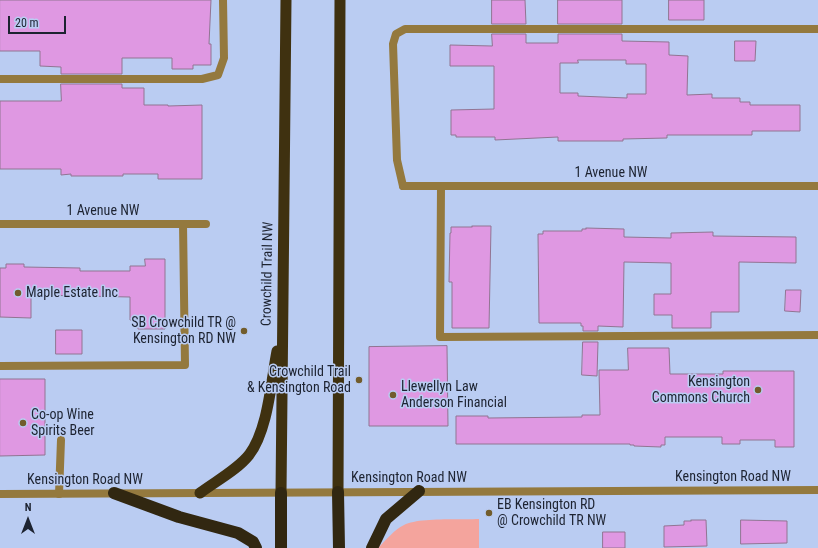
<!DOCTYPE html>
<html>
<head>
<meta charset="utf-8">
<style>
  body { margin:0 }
  #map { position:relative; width:818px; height:548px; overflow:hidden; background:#baccf2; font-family:"Roboto Condensed",sans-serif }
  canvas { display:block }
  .north { position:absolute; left:8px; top:500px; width:40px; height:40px; -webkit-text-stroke:3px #baccf2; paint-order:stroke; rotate:0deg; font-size:11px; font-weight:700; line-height:16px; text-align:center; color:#1d2331 }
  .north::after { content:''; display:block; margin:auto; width:14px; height:18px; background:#1d2331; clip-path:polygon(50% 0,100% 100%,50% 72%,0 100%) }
  .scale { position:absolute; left:8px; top:16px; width:58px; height:18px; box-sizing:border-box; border:2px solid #1d2331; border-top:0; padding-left:5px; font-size:12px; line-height:14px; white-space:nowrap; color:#1d2331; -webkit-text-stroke:3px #baccf2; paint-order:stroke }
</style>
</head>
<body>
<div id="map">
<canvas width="818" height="548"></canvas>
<div class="north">N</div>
<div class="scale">20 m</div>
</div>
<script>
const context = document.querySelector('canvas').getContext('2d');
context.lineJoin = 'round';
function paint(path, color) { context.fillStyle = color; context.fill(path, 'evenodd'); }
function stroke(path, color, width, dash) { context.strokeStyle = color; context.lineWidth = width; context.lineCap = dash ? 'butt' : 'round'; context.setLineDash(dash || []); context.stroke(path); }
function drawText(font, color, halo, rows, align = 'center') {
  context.font = font + ' "Roboto Condensed",sans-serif'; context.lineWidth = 3; context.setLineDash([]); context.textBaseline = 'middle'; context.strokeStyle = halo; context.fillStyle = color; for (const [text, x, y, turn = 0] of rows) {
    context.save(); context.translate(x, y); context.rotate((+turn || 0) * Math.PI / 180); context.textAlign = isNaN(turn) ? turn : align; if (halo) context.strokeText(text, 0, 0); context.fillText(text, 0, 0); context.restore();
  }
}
const green = new Path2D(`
  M479,519V548H378C386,540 394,530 404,525C419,517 461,520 479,519Z`);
const building = new Path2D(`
  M0,0H211L209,44H211V65H193V69H172V58H122V74H61V67L40,66V51H0Z
  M492,0H525L526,24H492Z
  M558,0H622V24H558Z
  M669,0H704V20H669Z
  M492,34H526V43H558V34H622V41L669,42V55L688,56L687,95L712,94V98H740V102H750V105H800V131H752V135H667V138L623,139V141H558V137L495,140V137H456V135H451V110L494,109V66H450V45L492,46ZM578,60H626V64H646V94H627V98L578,96V93H560V63H578Z
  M735,41H756L755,61H735Z
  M61,84H122V88H144V105H168V106L202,105V179H158V174H123V176H71V174L61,175V169H0V101H61Z
  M472,226H491L489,328H452V282H449L450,233H451V227H472Z
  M586,228L624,229V237L671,238V233L713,232V236L796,237V263L739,262V312H711V328H672V315H654V294H671V263L624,262L623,327L598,326V331H583V326H581V323H539L538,234H543V231H582V229H586Z
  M145,259H165V329H138V320H130V297L35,295L31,296V318L0,317V268H6V264H24V267L80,268V271H130V266H145Z
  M786,290H801L800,312L785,311Z
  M56,330H82V354H56Z
  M583,342H598L597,376L582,375Z
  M447,346L448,426H369V347Z
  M628,348H669L670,374H723V371H794V447H775V440H740V444H722V437H665V445H661V447L634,446V445H630V444H456V416H488V418L582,417V415H600L599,370H628Z
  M0,379H45V455L0,456Z
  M691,520H706L707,546L664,547V526L684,525V521H691Z
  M741,520L787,521V543L741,544Z
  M603,532H625V548H603Z`);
const service = new Path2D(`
  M0,79H202L218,75L224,58L223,0
  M403,186L397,160L393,44L396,34L405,29H818
  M441,187L440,337L818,335
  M0,366L185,365L183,224
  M59,494L61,440`);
const minor = new Path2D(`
  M403,186H818
  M0,224H206`);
const tertiary = new Path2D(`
  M0,494L818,490`);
const trunk = new Path2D(`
  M338,492L340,0
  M200,493C216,481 237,470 249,455C268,430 271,382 277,351
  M281,493L286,0`);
const motorway = new Path2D(`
  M338,492L339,548
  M114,493L179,517L238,533L253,542L256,548
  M281,493V548
  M372,548L386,519L419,491`);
const markers = [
  [18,293,4,"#725c2c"],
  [244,331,4,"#725c2c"],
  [359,380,4,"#725c2c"],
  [758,390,4,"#725c2c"],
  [393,395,4,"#725c2c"],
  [23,423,4,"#725c2c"],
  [489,513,4,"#725c2c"]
];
const streetNames = [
  ["1 Avenue NW",611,173],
  ["1 Avenue NW",103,211],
  ["Crowchild Trail NW",268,274,-89],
  ["Kensington Road NW",733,477],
  ["Kensington Road NW",409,478],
  ["Kensington Road NW",85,480]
];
const poiNames = [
  ["Maple Estate Inc",26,293],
  ["SB Crowchild TR @",236,323,"right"],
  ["Kensington RD NW",236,339,"right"],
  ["Crowchild Trail",351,372,"right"],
  ["& Kensington Road",351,388,"right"],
  ["Kensington",750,382,"right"],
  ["Commons Church",750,398,"right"],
  ["Llewellyn Law",401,387],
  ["Anderson Financial",401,403],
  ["Co-op Wine",31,415],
  ["Spirits Beer",31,431],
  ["EB Kensington RD",497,505],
  ["@ Crowchild TR NW",497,521]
];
paint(green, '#f4a49d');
paint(building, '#df98e2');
stroke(building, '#917492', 1);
stroke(service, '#94793e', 8);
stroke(minor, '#94793e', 8);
stroke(tertiary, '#94793e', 8);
stroke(trunk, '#3f3110', 11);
stroke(motorway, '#312711', 12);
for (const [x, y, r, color] of markers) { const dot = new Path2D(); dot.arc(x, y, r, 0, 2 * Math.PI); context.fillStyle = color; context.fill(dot); stroke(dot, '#baccf2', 1.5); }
drawText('14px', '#1d2331', '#baccf2', streetNames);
drawText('14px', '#1d2331', '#baccf2', poiNames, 'left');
</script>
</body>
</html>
